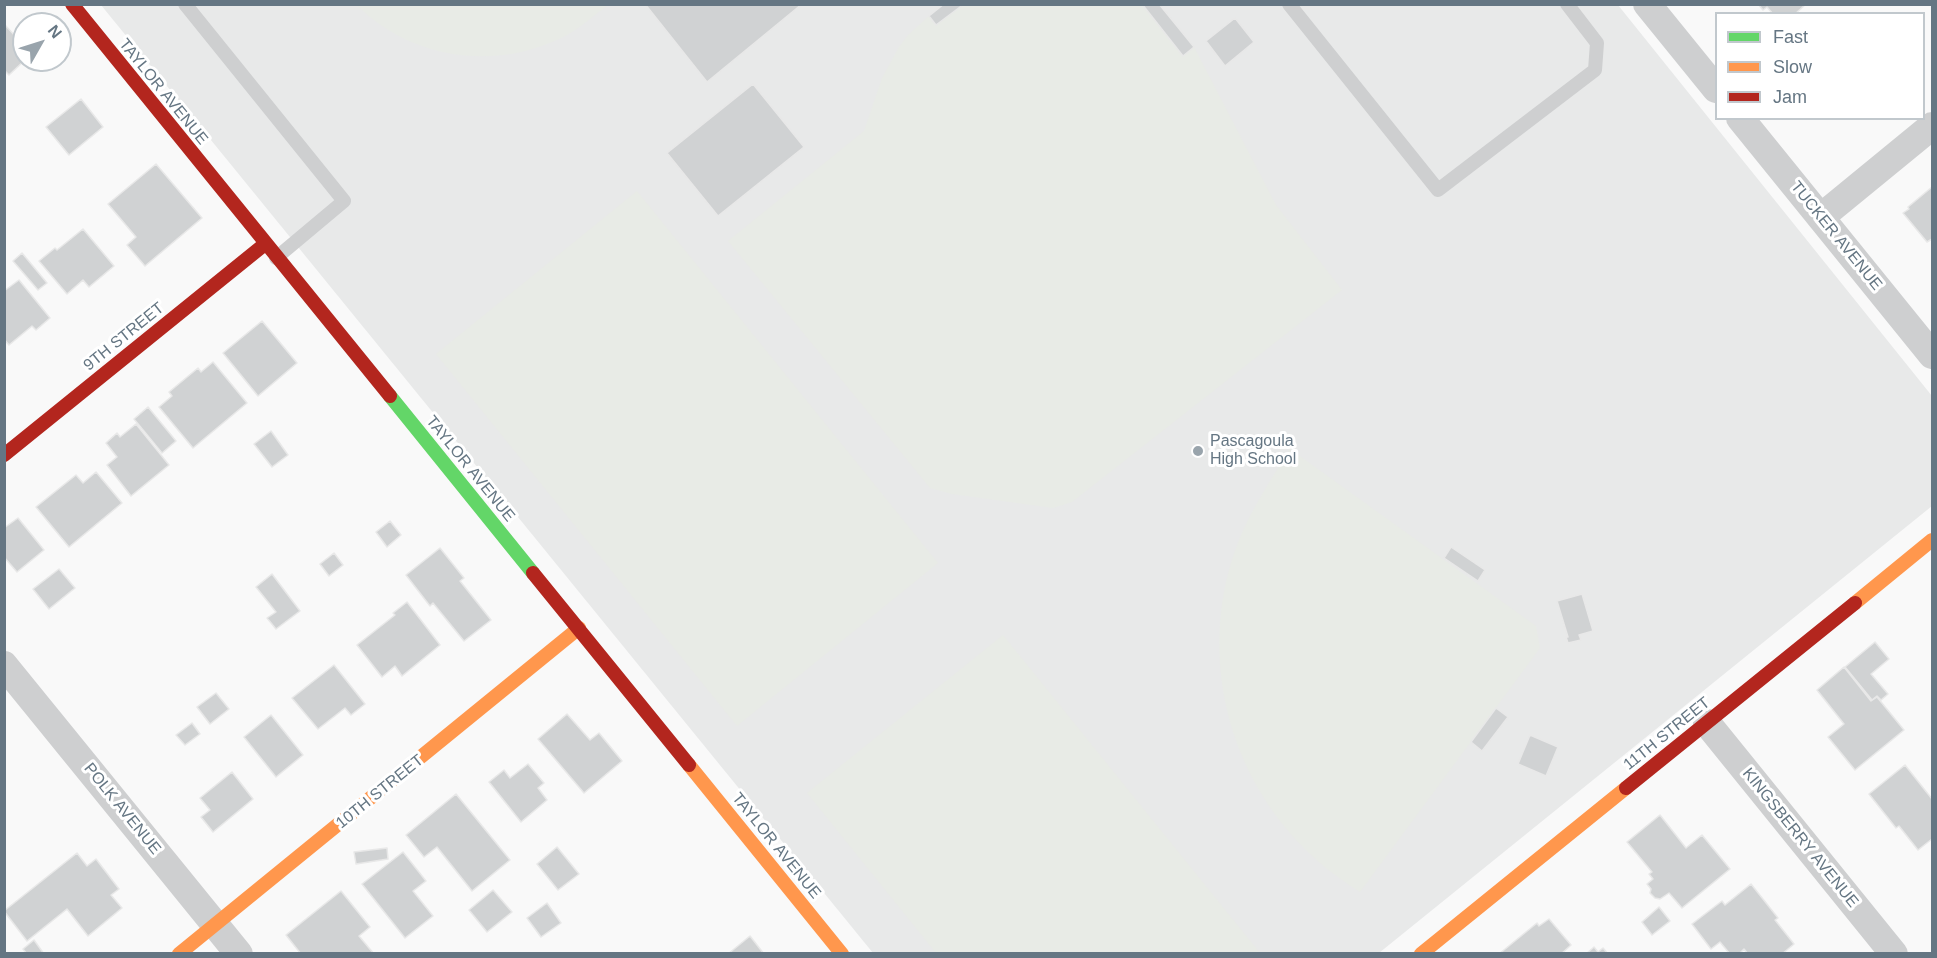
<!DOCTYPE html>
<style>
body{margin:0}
#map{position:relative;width:1937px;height:958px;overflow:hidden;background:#f9f9f9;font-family:Helvetica,sans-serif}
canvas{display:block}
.frame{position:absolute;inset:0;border:6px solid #657683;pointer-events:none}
.legend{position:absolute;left:1715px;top:12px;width:210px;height:108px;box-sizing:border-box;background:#fff;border:2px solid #c1c8cd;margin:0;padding:8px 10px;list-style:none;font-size:18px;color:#657683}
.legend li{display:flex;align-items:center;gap:12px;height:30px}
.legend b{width:30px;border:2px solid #c1c8cd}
.north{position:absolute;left:12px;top:12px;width:60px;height:60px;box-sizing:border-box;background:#fff;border:2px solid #c1c8cd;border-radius:50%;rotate:51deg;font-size:16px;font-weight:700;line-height:24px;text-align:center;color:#657683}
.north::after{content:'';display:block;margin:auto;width:21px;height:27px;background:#99a4ac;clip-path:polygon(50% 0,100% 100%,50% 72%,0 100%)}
</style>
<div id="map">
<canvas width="1937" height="958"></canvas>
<div class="frame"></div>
<ul class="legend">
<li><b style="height:8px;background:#63d668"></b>Fast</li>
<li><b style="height:8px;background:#ff974d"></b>Slow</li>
<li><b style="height:8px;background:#b3261e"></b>Jam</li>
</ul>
<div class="north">N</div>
</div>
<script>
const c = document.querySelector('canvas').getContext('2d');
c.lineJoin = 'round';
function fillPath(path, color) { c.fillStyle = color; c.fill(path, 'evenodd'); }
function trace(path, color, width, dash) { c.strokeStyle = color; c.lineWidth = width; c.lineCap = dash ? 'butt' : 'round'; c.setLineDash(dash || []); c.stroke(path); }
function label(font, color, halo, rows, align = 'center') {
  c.font = font + ' Helvetica,sans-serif'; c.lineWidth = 6; c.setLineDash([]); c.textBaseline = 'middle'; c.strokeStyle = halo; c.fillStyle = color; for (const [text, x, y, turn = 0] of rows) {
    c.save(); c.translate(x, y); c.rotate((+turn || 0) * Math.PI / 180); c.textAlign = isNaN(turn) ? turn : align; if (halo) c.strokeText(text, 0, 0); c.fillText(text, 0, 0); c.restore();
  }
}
fillPath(new Path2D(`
 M 101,5 L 1618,5 L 1932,396 L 1932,506 L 1379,953 L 873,953 Z`), '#e8e9e9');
fillPath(new Path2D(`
 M 357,5 L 608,5 C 592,17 577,31 559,39 C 492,71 409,58 357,5 Z
 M 944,5 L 1159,5 L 1194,47 L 1276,205 L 1342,290 L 1072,502 L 1053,508 L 952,494 L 930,488 L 728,241 L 864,131 L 882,78 L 899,47 L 908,35 L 929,16 Z
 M 637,191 L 938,563 L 737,726 L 436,354 Z
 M 1290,449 L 1536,626 L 1540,648 L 1360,892 C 1340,879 1320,865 1303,847 C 1224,767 1197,646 1239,540 C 1252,508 1272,478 1290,449 Z
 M 1003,635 L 1260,953 L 936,953 L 807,793 Z`), '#e8ebe6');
const building = new Path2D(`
 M 645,4 L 802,4 L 707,82 Z
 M 944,4 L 964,4 L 936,25 L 929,16 Z
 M 1142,4 L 1159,4 L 1194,47 L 1183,56 Z
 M 1758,4 L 1806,4 L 1795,14 L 1773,14 L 1767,7 L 1763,10 Z
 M 1235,18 L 1254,42 L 1225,66 L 1206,41 Z
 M 5,25 L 17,38 L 20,35 L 24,40 L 22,43 L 24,45 L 25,60 L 9,75 L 4,70 Z
 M 753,84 L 804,147 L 718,216 L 667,153 Z
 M 81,99 L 103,127 L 69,155 L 46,127 Z
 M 156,164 L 202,218 L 145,266 L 127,245 L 136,237 L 108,204 Z
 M 1932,187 L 1932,239 L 1927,242 L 1903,213 L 1909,209 L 1908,207 Z
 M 83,229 L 114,266 L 89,287 L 83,280 L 67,294 L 39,261 L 55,248 L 57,250 Z
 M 22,253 L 47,283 L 38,290 L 13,261 Z
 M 19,280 L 50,318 L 36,330 L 32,326 L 9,345 L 4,339 L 4,291 Z
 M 262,321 L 297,363 L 258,396 L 223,353 Z
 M 213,362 L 247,403 L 193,448 L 159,407 L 172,396 L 169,392 L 198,368 L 201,372 Z
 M 148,407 L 176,441 L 162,453 L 134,419 Z
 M 136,424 L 169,465 L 131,496 L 107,465 L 117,457 L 106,443 L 117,433 L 120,437 Z
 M 271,431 L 288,455 L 272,467 L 254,444 Z
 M 96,472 L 122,503 L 69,547 L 36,507 L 76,475 L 83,483 Z
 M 18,518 L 44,550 L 17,572 L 4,557 L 4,528 Z
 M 390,521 L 401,535 L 387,547 L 376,532 Z
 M 1451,547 L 1485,570 L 1478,581 L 1444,558 Z
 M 440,548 L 464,578 L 460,581 L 491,620 L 464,641 L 433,603 L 430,606 L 406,575 Z
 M 334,553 L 343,565 L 329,576 L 320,564 Z
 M 59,569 L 75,588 L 49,609 L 33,589 Z
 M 272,574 L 300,611 L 276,629 L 267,618 L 276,612 L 256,587 Z
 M 1582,594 L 1593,631 L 1579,635 L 1581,640 L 1568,643 L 1566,637 L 1568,637 L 1557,601 Z
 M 407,602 L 440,645 L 402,676 L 395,666 L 382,677 L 357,645 L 395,615 L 393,613 Z
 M 1875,642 L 1889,659 L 1871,674 L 1888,694 L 1881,700 L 1877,696 L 1872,700 L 1845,667 Z
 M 334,665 L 365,704 L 351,715 L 345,708 L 318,729 L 292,698 Z
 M 1844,667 L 1871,701 L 1877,697 L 1904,730 L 1855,770 L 1828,737 L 1844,724 L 1817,690 Z
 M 216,693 L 229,709 L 210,724 L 197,707 Z
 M 1496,708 L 1508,717 L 1482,751 L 1471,742 Z
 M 567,714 L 590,740 L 599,733 L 622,761 L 584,793 L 538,739 Z
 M 271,715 L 303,755 L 276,777 L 244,737 Z
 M 192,723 L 200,734 L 185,745 L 176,735 Z
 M 1530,735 L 1558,747 L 1546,776 L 1518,764 Z
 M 528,764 L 544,783 L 538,788 L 547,800 L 521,822 L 489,782 L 504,770 L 510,778 Z
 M 1905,765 L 1932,799 L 1932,839 L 1918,850 L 1899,826 L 1896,828 L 1869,794 Z
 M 232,772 L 253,799 L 213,832 L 201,817 L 210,810 L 200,798 Z
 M 456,794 L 510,860 L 472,891 L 437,847 L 424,857 L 406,835 Z
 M 1660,815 L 1686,848 L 1702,835 L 1730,869 L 1682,908 L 1669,893 L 1660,899 L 1655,898 L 1650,893 L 1651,889 L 1647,884 L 1653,879 L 1649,874 L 1652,872 L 1627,842 Z
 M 557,847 L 579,874 L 558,890 L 537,864 Z
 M 387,848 L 388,859 L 356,864 L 354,852 Z
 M 403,852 L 426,881 L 413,891 L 433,916 L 405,938 L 362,884 Z
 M 77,853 L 87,866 L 96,859 L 119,889 L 111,895 L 122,908 L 88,936 L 67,909 L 27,941 L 4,911 Z
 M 1751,884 L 1778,918 L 1775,920 L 1794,944 L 1782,954 L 1748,954 L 1744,949 L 1739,954 L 1730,954 L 1720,942 L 1711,949 L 1692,924 L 1722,901 L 1725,905 Z
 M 493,890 L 512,912 L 487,932 L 469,910 Z
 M 341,891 L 370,927 L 359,936 L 374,954 L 301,954 L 286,935 Z
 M 547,903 L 561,923 L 541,937 L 527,918 Z
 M 1659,907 L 1670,921 L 1652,935 L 1642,922 Z
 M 1549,919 L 1571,945 L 1561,954 L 1499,954 L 1537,923 L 1539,926 Z
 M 750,936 L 764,954 L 728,954 Z
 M 34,940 L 44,954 L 27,954 L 23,949 Z
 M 1594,947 L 1598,952 L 1603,948 L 1608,954 L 1586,954 Z`);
fillPath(building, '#d0d2d3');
trace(building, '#e8e8e8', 1.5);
trace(new Path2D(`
 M 185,4 L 344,201 L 276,258
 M 1289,4 L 1438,190 L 1595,70 L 1597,43 L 1567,4`), '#cecfd0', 14);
trace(new Path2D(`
 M 1647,4 L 1716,89
 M 1740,118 L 1932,355
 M 1821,217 L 1932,126
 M 4,665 L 239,954
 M 1707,723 L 1894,954`), '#cecfd0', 28);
trace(new Path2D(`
 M 390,396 L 533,573`), '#63d668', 14);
trace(new Path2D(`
 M 1855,603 L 1932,540
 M 689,765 L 842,954
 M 179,954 L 579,628
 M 1421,954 L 1626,788`), '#ff974d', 14);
trace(new Path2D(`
 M 72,4 L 390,396
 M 4,455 L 265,244
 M 533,573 L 689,765
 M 1626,788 L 1855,603`), '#b3261e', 14);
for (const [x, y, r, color] of [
 [1198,451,6,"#99a4ac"]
]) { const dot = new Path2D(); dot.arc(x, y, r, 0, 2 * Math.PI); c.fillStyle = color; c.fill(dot); trace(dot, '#fff', 2); }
label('16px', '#657683', '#fff', [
 ["TAYLOR AVENUE",163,92,51],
 ["TUCKER AVENUE",1836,236,51],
 ["9TH STREET",124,337,-39],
 ["TAYLOR AVENUE",470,469,51],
 ["11TH STREET",1667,734,-39],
 ["10TH STREET",380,792,-39],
 ["POLK AVENUE",122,809,51],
 ["KINGSBERRY AVENUE",1800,838,51],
 ["TAYLOR AVENUE",776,846,51]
]);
label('16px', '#657683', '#fff', [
 ["Pascagoula",1210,442],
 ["High School",1210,460]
], 'left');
</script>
